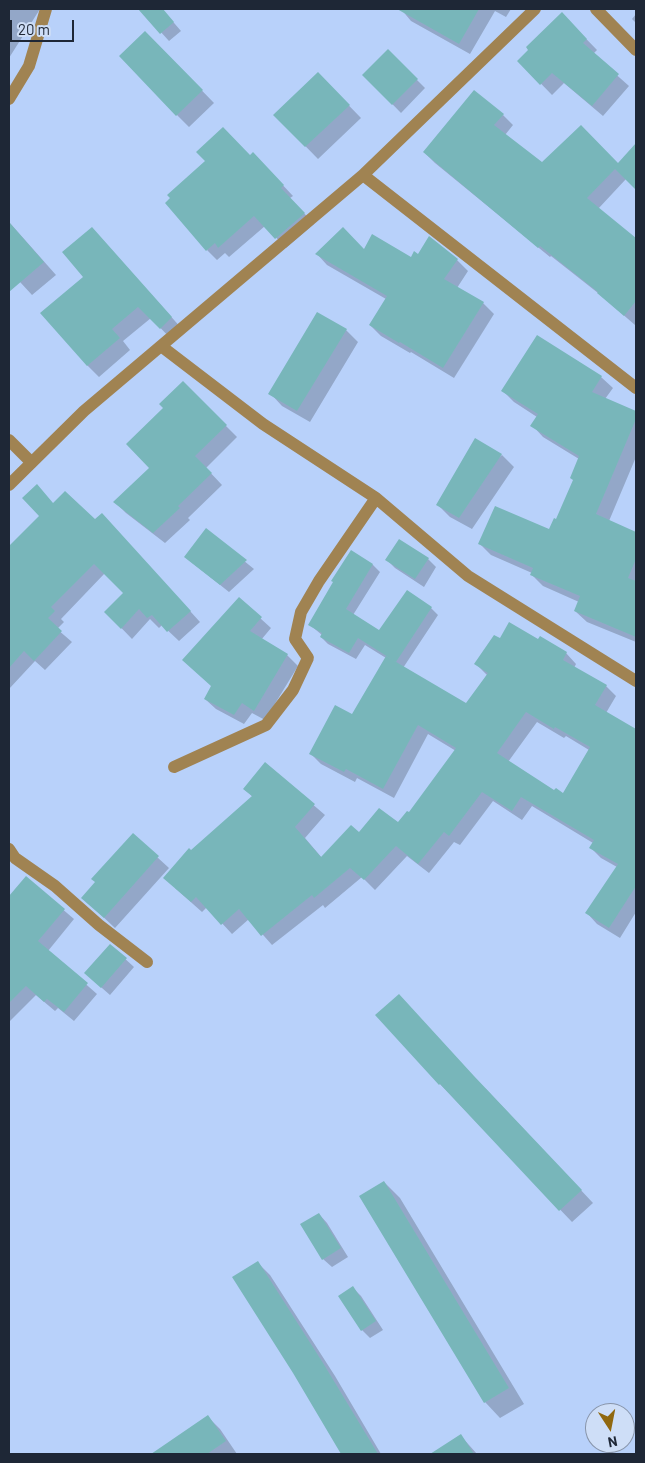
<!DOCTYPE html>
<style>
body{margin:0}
#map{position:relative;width:645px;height:1463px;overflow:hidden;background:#b8d1fa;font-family:Barlow,sans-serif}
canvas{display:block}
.frame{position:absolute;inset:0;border:10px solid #1e2736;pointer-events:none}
.north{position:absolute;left:585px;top:1403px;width:50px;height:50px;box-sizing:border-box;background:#cedef7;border:1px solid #8895aa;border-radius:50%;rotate:169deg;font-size:14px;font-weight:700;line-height:20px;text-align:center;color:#1e2736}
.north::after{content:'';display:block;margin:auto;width:18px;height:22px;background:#90680f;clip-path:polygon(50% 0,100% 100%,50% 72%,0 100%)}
.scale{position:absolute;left:10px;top:20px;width:64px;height:22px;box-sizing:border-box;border:2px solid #1e2736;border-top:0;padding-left:6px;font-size:15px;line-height:18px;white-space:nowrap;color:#1e2736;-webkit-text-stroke:4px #cedef7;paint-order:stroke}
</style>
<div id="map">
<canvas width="645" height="1463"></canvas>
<div class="frame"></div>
<div class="north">N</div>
<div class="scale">20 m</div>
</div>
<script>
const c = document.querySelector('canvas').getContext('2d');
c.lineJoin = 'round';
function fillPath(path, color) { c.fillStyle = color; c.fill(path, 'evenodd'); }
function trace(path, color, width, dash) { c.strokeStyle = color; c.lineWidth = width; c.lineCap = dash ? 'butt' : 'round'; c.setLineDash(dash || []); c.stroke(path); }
fillPath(new Path2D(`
 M 9,9 L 40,9 L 9,58 Z
 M 140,9 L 162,9 L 181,31 L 169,41 Z
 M 401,9 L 511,9 L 506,17 L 495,11 L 470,54 L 411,21 Z
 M 562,14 L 597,50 L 593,54 L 629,86 L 603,116 L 564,83 L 552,95 L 519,61 Z
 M 636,14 L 636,23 L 632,19 Z
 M 145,32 L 214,103 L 189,127 L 177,115 Z
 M 388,51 L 425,88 L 401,113 L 364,75 Z
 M 330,86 L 361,118 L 318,159 L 275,115 Z
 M 503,115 L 513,125 L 505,135 L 542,164 L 618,164 L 636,145 L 636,189 L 626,179 L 598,209 L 636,241 L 636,324 L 635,325 L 598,293 L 551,256 L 550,257 L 435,163 L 424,152 Z
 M 250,157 L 263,164 L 293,196 L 290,198 L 314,224 L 286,248 L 265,226 L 229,257 L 225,253 L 217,260 L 207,250 Z
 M 9,222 L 56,275 L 32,295 L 9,270 Z
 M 92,228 L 183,330 L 172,340 L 151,318 L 123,341 L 130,350 L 99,377 L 87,365 L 85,277 Z
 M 364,250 L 411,259 L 418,255 L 457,260 L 468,271 L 457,288 L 483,303 L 494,314 L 454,378 L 411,352 L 410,353 L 381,336 L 370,325 L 386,299 L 327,265 L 317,254 Z
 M 346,330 L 358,342 L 310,422 L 282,406 L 270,393 Z
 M 601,377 L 613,388 L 605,399 L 636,412 L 636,457 L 609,521 L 636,533 L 636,642 L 587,622 L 575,611 L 579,602 L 543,586 L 531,574 L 532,573 L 491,555 L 480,544 L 550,531 L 557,521 L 574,481 L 579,459 L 543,437 L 532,425 L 537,417 L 514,402 L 503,391 Z
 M 183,383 L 237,437 L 206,468 L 222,485 L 188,518 L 190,520 L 165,543 L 126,513 L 115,502 L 151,468 L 165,408 Z
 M 502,455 L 514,467 L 472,529 L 450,517 L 438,505 Z
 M 54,504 L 95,521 L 112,525 L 200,622 L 179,641 L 162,625 L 159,628 L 150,619 L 132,639 L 106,612 L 125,593 L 105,573 L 61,619 L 64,622 L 57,629 L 72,642 L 45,670 L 35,661 L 9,689 L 9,547 Z
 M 206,530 L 254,569 L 229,592 L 185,557 Z
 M 351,552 L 373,565 L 380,572 L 353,615 L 380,632 L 407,592 L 431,608 L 438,615 L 403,668 L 466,705 L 487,675 L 476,664 L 500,640 L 539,640 L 566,653 L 576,664 L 574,668 L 606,686 L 616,696 L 606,713 L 636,731 L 636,912 L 620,938 L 597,924 L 587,913 L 617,867 L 601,858 L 591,848 L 593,843 L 532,806 L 522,820 L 493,801 L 460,845 L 454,842 L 429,873 L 407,856 L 375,890 L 362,877 L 325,908 L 323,905 L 272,945 L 249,919 L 232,934 L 207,907 L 202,912 L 175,888 L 191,851 L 253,797 L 244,789 L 266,764 L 325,815 L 305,838 L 322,858 L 359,834 L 398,824 L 409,814 L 456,751 L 428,734 L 394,798 L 357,778 L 355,782 L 321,764 L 311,754 L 352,716 L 386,658 L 365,645 L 356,659 L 328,644 L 321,637 L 322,635 L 310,625 ZM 537,722 L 564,738 L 566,736 L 589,750 L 563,794 L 555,792 L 508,762 Z
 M 428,559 L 436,567 L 424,587 L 395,568 L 387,560 Z
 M 239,599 L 271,628 L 261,640 L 287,655 L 298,666 L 265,720 L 252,713 L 244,724 L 216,709 L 205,699 L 212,687 Z
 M 133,835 L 169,868 L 115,928 L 83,898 Z
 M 26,878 L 74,919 L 48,951 L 97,994 L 74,1021 L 58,1008 L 55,1011 L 36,995 L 9,1022 L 9,898 Z
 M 110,945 L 134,967 L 110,995 L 94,981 Z
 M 377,1015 L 486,1089 L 593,1203 L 572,1222 L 440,1084 Z
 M 384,1182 L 400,1198 L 524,1404 L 500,1418 L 485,1402 Z
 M 319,1214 L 327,1223 L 348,1257 L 332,1267 L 323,1259 Z
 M 257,1262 L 270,1275 L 335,1376 L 381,1454 L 343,1454 L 294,1373 Z
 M 353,1288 L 361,1296 L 383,1330 L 370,1338 L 362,1330 Z
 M 208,1417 L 220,1429 L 237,1454 L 153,1454 Z
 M 461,1436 L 477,1454 L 433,1454 Z`), '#0003');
fillPath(new Path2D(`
 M 138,9 L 163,9 L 174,22 L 160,34 Z
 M 397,9 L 479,9 L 459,44 Z
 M 562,12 L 587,39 L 583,43 L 619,74 L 592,106 L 552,73 L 540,85 L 517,61 L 528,50 L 526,47 Z
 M 145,31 L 203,90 L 176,116 L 119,56 Z
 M 388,49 L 418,79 L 392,105 L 362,75 Z
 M 318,72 L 350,105 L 305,147 L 273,115 Z
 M 474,90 L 504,114 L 494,125 L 542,162 L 581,125 L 618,163 L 636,143 L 636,190 L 615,169 L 587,198 L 636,238 L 636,301 L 624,316 L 597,293 L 598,292 L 540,246 L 538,248 L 423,152 Z
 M 223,127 L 250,155 L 253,152 L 284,185 L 281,188 L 305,213 L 275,239 L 254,216 L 218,248 L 215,243 L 206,251 L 165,203 L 170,198 L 167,195 L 205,161 L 196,152 Z
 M 9,222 L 44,262 L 9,292 Z
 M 92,227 L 172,317 L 160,329 L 138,307 L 112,329 L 120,338 L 87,366 L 40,313 L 83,277 L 62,252 Z
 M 343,227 L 364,249 L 372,234 L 411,257 L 414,251 L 418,254 L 429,236 L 458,259 L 444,279 L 484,302 L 443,368 L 400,342 L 399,343 L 369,325 L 387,296 L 315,254 Z
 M 317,312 L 347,329 L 297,411 L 268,394 Z
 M 537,335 L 602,376 L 592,392 L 636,411 L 636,419 L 596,514 L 636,532 L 636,559 L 628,578 L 636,581 L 636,637 L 574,611 L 580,596 L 530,575 L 533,568 L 478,544 L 495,506 L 549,529 L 554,518 L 556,519 L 573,480 L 570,478 L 579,456 L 530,426 L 538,414 L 501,391 Z
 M 183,381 L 227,425 L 195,456 L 212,473 L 178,506 L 180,508 L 153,533 L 113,502 L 149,468 L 126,444 L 163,408 L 159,404 Z
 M 475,438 L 502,454 L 459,518 L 436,505 Z
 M 37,484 L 53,503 L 65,491 L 95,519 L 102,513 L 191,611 L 167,632 L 152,615 L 147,618 L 139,609 L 121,629 L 104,612 L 123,593 L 94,564 L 51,607 L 55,611 L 48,618 L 62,631 L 34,661 L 24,651 L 9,668 L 9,546 L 39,516 L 22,498 Z
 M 206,528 L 247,560 L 220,585 L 184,557 Z
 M 399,539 L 429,558 L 415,579 L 385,560 Z
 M 351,550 L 373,564 L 346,609 L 379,630 L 407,590 L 432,607 L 396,662 L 358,638 L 349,653 L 320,637 L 322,633 L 308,625 L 333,582 L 331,581 Z
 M 239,597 L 262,617 L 250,631 L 288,654 L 254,711 L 242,703 L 234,715 L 204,699 L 211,686 L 182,660 Z
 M 509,622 L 538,639 L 540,636 L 567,652 L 563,660 L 607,685 L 595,705 L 636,729 L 636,886 L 609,928 L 585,913 L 618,864 L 589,848 L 594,840 L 521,797 L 512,811 L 482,792 L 449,836 L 444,832 L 418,864 L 396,846 L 364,880 L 350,868 L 314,898 L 312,895 L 261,936 L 239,909 L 221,925 L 196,897 L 191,902 L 163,878 L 189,848 L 191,850 L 252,796 L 243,789 L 265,762 L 315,804 L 295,827 L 321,857 L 351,825 L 359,832 L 379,808 L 398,822 L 407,811 L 409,812 L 456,748 L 418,725 L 383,789 L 346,769 L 344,772 L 309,754 L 335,705 L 352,714 L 386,656 L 466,703 L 488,673 L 474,664 L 494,635 L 500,638 ZM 526,712 L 554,729 L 555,727 L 590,747 L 563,793 L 556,788 L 554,790 L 497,753 Z
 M 133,833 L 159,856 L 104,918 L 81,898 L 95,882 L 91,879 Z
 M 26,876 L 65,909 L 38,941 L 88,983 L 64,1012 L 47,999 L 44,1002 L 26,986 L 9,1003 L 9,896 Z
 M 110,944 L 127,958 L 101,988 L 84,973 Z
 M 399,994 L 474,1076 L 582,1190 L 559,1211 L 440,1084 L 439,1085 L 375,1015 Z
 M 384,1181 L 509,1388 L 484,1403 L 359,1196 Z
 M 319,1213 L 341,1248 L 322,1260 L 300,1224 Z
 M 258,1261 L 323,1363 L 378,1454 L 341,1454 L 293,1373 L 232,1277 Z
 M 353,1286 L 376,1321 L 361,1331 L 338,1296 Z
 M 208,1415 L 226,1441 L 207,1454 L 151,1454 Z
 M 461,1434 L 474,1454 L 430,1454 Z`), '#78b6ba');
trace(new Path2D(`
 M 596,9 L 636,50
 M 9,99 L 29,66 L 46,9
 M 363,175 L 636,388
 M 161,346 L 263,424 L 376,498 L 468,576 L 636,681
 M 9,440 L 31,462
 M 9,485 L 84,411 L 363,175 L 535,9
 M 174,767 L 266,725 L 293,690 L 308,658 L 295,639 L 301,612 L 319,581 L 376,498
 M 9,849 L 15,858 L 55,886 L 99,925 L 147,962`), '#a08352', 12);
</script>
